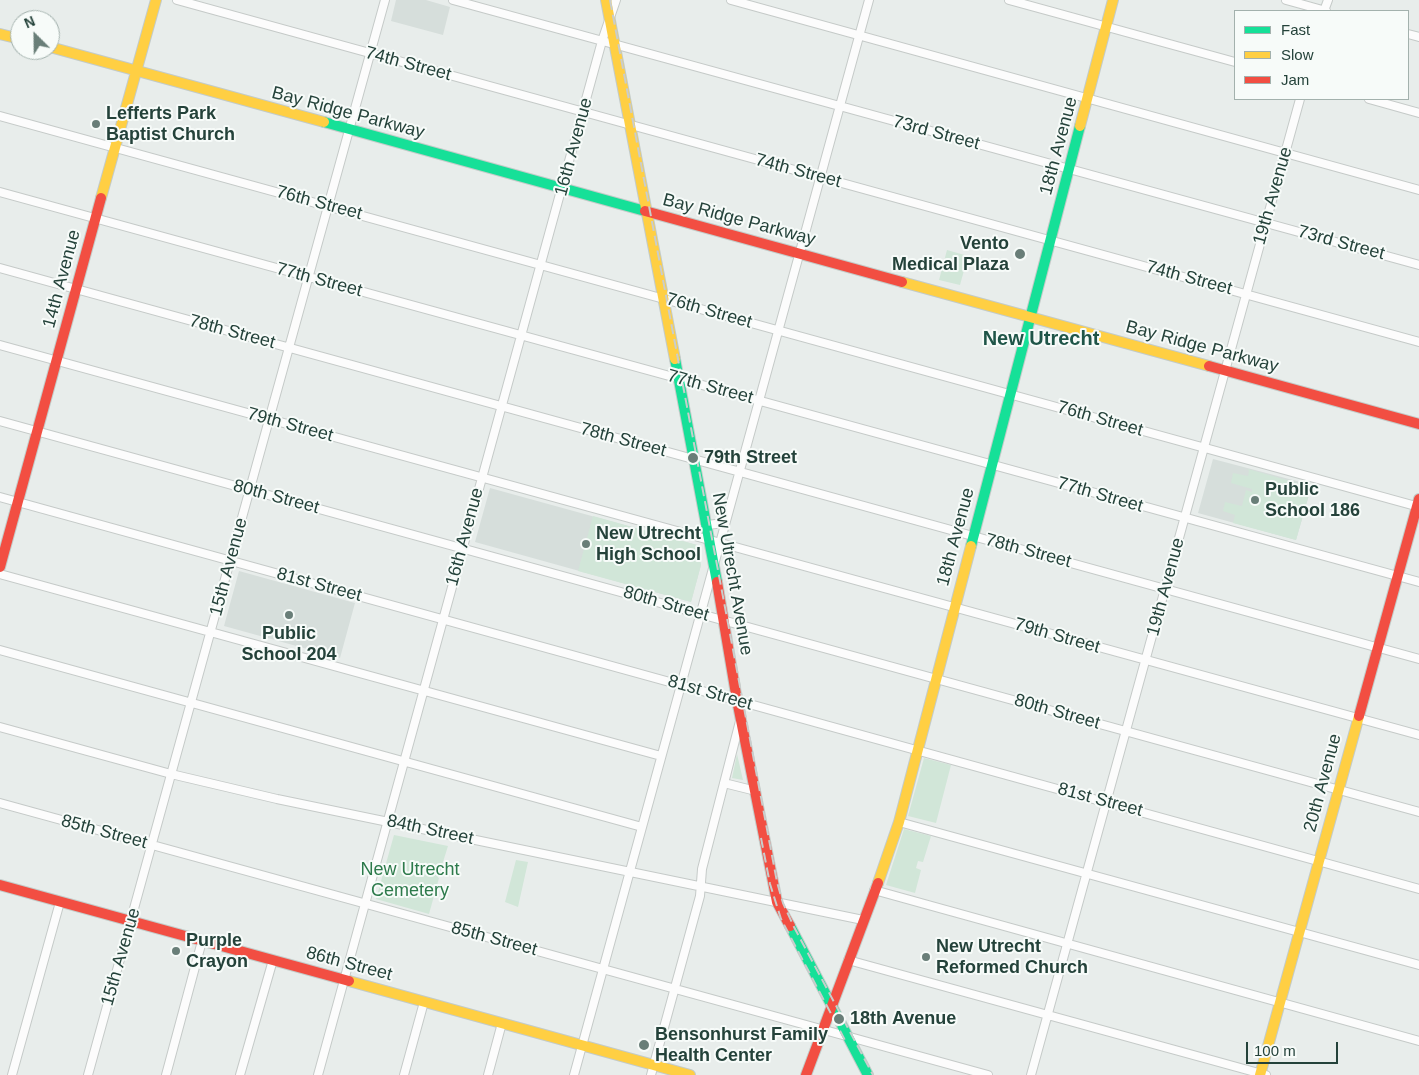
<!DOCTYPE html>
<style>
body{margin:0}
#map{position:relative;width:1419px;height:1075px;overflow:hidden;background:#e8edeb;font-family:Arial,sans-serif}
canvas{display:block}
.legend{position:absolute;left:1234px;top:10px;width:175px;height:90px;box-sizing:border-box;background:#f7fbf9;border:1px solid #a3b1ad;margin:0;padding:6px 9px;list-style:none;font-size:15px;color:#24423a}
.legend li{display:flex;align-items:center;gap:10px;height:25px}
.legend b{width:25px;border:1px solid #a3b1ad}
.north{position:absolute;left:10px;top:10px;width:50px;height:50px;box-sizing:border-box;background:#f7fbf9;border:1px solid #a3b1ad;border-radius:50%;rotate:337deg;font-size:14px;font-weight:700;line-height:20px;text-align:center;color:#24423a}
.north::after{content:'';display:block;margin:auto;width:18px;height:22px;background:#697e78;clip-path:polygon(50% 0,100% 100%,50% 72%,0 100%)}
.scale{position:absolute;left:1246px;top:1042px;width:92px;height:22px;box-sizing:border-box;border:2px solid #24423a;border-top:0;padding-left:6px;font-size:15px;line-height:18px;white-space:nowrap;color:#24423a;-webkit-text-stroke:4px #f7fbf9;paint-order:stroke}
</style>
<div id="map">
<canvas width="1419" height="1075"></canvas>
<ul class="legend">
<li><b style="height:6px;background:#16e098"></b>Fast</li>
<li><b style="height:6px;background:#ffcf43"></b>Slow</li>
<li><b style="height:6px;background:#f24e42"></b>Jam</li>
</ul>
<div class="north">N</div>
<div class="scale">100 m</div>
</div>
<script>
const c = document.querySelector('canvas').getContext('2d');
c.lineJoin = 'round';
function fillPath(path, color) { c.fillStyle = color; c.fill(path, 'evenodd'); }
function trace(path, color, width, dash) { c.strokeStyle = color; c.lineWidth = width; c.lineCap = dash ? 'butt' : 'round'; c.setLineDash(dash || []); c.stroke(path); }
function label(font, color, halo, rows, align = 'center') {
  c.font = font + ' Arial,sans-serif'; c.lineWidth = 4; c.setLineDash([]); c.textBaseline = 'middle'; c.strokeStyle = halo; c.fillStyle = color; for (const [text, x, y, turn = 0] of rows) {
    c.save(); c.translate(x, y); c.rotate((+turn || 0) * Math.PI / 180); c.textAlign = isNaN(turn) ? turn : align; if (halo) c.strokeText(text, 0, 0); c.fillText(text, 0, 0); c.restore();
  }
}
fillPath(new Path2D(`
 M 396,0 L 426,0 L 450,7 L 443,35 L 391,21 Z
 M 1213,459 L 1312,485 L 1296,540 L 1198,513 Z
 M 490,488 L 697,545 L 701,565 L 691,602 L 475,542 Z
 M 239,571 L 355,603 L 340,658 L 224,626 Z`), '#d6dedb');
fillPath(new Path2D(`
 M 947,250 L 968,256 L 960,285 L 939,280 Z
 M 1248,469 L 1311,487 L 1296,540 L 1233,523 L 1235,515 L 1223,511 L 1225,502 L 1242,506 L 1246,490 L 1252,492 L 1252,489 L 1231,483 L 1233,473 L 1248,476 L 1249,471 Z
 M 593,516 L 697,545 L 701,565 L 691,602 L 578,571 Z
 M 737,754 L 743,780 L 732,778 Z
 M 924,758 L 951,765 L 936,823 L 908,816 Z
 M 904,829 L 931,836 L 923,862 L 918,861 L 916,868 L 921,870 L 915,893 L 886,885 Z
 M 394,835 L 448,846 L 438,878 L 439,878 L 429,914 L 376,899 Z
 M 516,860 L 528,862 L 518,907 L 505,902 Z`), '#d1e6d8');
const street = new Path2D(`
 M 177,0 L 1419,342
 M 453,0 L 1419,265
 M 731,0 L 1419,190
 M 1009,0 L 1235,62
 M 1286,0 L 1326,11
 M 1324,11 L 1328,0
 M 1408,34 L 1419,37
 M 1369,99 L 1419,113
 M 0,116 L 1419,507
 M 0,192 L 1419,582
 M 0,268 L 1419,659
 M 0,345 L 1419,735
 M 0,421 L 1419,812
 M 0,497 L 1419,889
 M 707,525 L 725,523
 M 0,574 L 661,756
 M 0,650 L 642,827
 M 0,727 L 171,774 L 277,799 L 863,920
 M 724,783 L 756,791
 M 0,803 L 988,1075
 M 899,822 L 1419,965
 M 874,890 L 1419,1041
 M 848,960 L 1266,1075
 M 12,1075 L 60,902
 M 88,1075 L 385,0
 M 166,1075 L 202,941
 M 240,1075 L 273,960
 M 318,1075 L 602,41 L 616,0
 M 404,1075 L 424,1002
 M 488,1075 L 502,1023
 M 574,1075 L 869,0
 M 651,1075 L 700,896 L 702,869 L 740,721
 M 1031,1075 L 1300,99`);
const fast = new Path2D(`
 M 324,122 L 645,211
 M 675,359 L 717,582
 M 971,546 L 1080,126
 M 790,926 L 868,1075`);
const slow = new Path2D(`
 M 606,0 L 675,359
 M 0,34 L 20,39
 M 50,47 L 324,122
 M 1080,126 L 1113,0
 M 101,198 L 156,0
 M 902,282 L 1209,366
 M 878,883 L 899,822 L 971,546
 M 349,981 L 690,1075
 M 1260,1075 L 1359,716`);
const jam = new Path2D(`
 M 645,211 L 902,282
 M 1209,366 L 1419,424
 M 0,567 L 101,198
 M 717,582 L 737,700 L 777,902 L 790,926
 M 1359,716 L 1419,499
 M 0,885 L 349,981
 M 806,1075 L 878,883`);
trace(street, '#c5cac8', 10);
trace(fast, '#c3cbc8', 12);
trace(slow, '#c3cbc8', 12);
trace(jam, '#c3cbc8', 12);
trace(street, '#fcfcfc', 8);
trace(fast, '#16e098', 10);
trace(slow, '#ffcf43', 10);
trace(jam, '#f24e42', 10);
trace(new Path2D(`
 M 610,0 L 777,882 L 783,903 L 794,927 L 873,1075
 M 761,838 L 770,884 L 781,919 L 847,1044`), '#c9cdcc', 2, [10, 5]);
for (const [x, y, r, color] of [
 [96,124,5,"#697e78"],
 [1020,254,6,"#697e78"],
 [693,458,6,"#697e78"],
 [1255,500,5,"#697e78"],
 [586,544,5,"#697e78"],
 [289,615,5,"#697e78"],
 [176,951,5,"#697e78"],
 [926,957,5,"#697e78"],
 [839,1019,6,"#697e78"],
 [644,1045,6,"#697e78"]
]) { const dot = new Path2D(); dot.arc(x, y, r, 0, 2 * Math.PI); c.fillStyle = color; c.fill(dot); trace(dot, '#f7fbf9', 2); }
label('18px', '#24423a', '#f7fbf9', [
 ["74th Street",408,64,15],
 ["Bay Ridge Parkway",348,113,15],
 ["73rd Street",936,133,15],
 ["18th Avenue",1059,146,-75],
 ["16th Avenue",574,147,-75],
 ["74th Street",798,171,15],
 ["19th Avenue",1273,196,-74],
 ["76th Street",319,203,15],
 ["Bay Ridge Parkway",739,220,15],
 ["73rd Street",1341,243,15],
 ["74th Street",1189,278,15],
 ["14th Avenue",62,279,-75],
 ["77th Street",319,280,15],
 ["76th Street",709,311,16],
 ["78th Street",232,332,15],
 ["Bay Ridge Parkway",1202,347,15],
 ["77th Street",710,387,15],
 ["76th Street",1100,419,16],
 ["79th Street",290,425,15],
 ["78th Street",623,440,15],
 ["77th Street",1100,495,16],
 ["80th Street",276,497,15],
 ["16th Avenue",465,537,-75],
 ["18th Avenue",956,537,-75],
 ["78th Street",1028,551,15],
 ["15th Avenue",229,567,-75],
 ["New Utrecht Avenue",732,574,80],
 ["81st Street",319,585,15],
 ["19th Avenue",1166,587,-75],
 ["80th Street",666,604,16],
 ["79th Street",1057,636,16],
 ["81st Street",710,693,16],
 ["80th Street",1057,712,16],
 ["20th Avenue",1323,783,-75],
 ["81st Street",1100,800,15],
 ["84th Street",430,830,12],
 ["85th Street",104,832,15],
 ["85th Street",494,939,15],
 ["15th Avenue",121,957,-74],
 ["86th Street",349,964,15]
]);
label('bold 18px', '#24423a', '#f7fbf9', [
 ["Lefferts Park",106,114],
 ["Baptist Church",106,135],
 ["Vento",1009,244,"right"],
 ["Medical Plaza",1009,265,"right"],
 ["79th Street",704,458],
 ["Public",1265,490],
 ["School 186",1265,511],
 ["New Utrecht",596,534],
 ["High School",596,555],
 ["Public",289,634,"center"],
 ["School 204",289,655,"center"],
 ["Purple",186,941],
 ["Crayon",186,962],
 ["New Utrecht",936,947],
 ["Reformed Church",936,968],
 ["18th Avenue",850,1019],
 ["Bensonhurst Family",655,1035],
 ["Health Center",655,1056]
], 'left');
label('18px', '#2d7a4b', '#f7fbf9', [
 ["New Utrecht",410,870],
 ["Cemetery",410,891]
]);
label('bold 20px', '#1f5548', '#f7fbf9', [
 ["New Utrecht",1041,339]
]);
</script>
